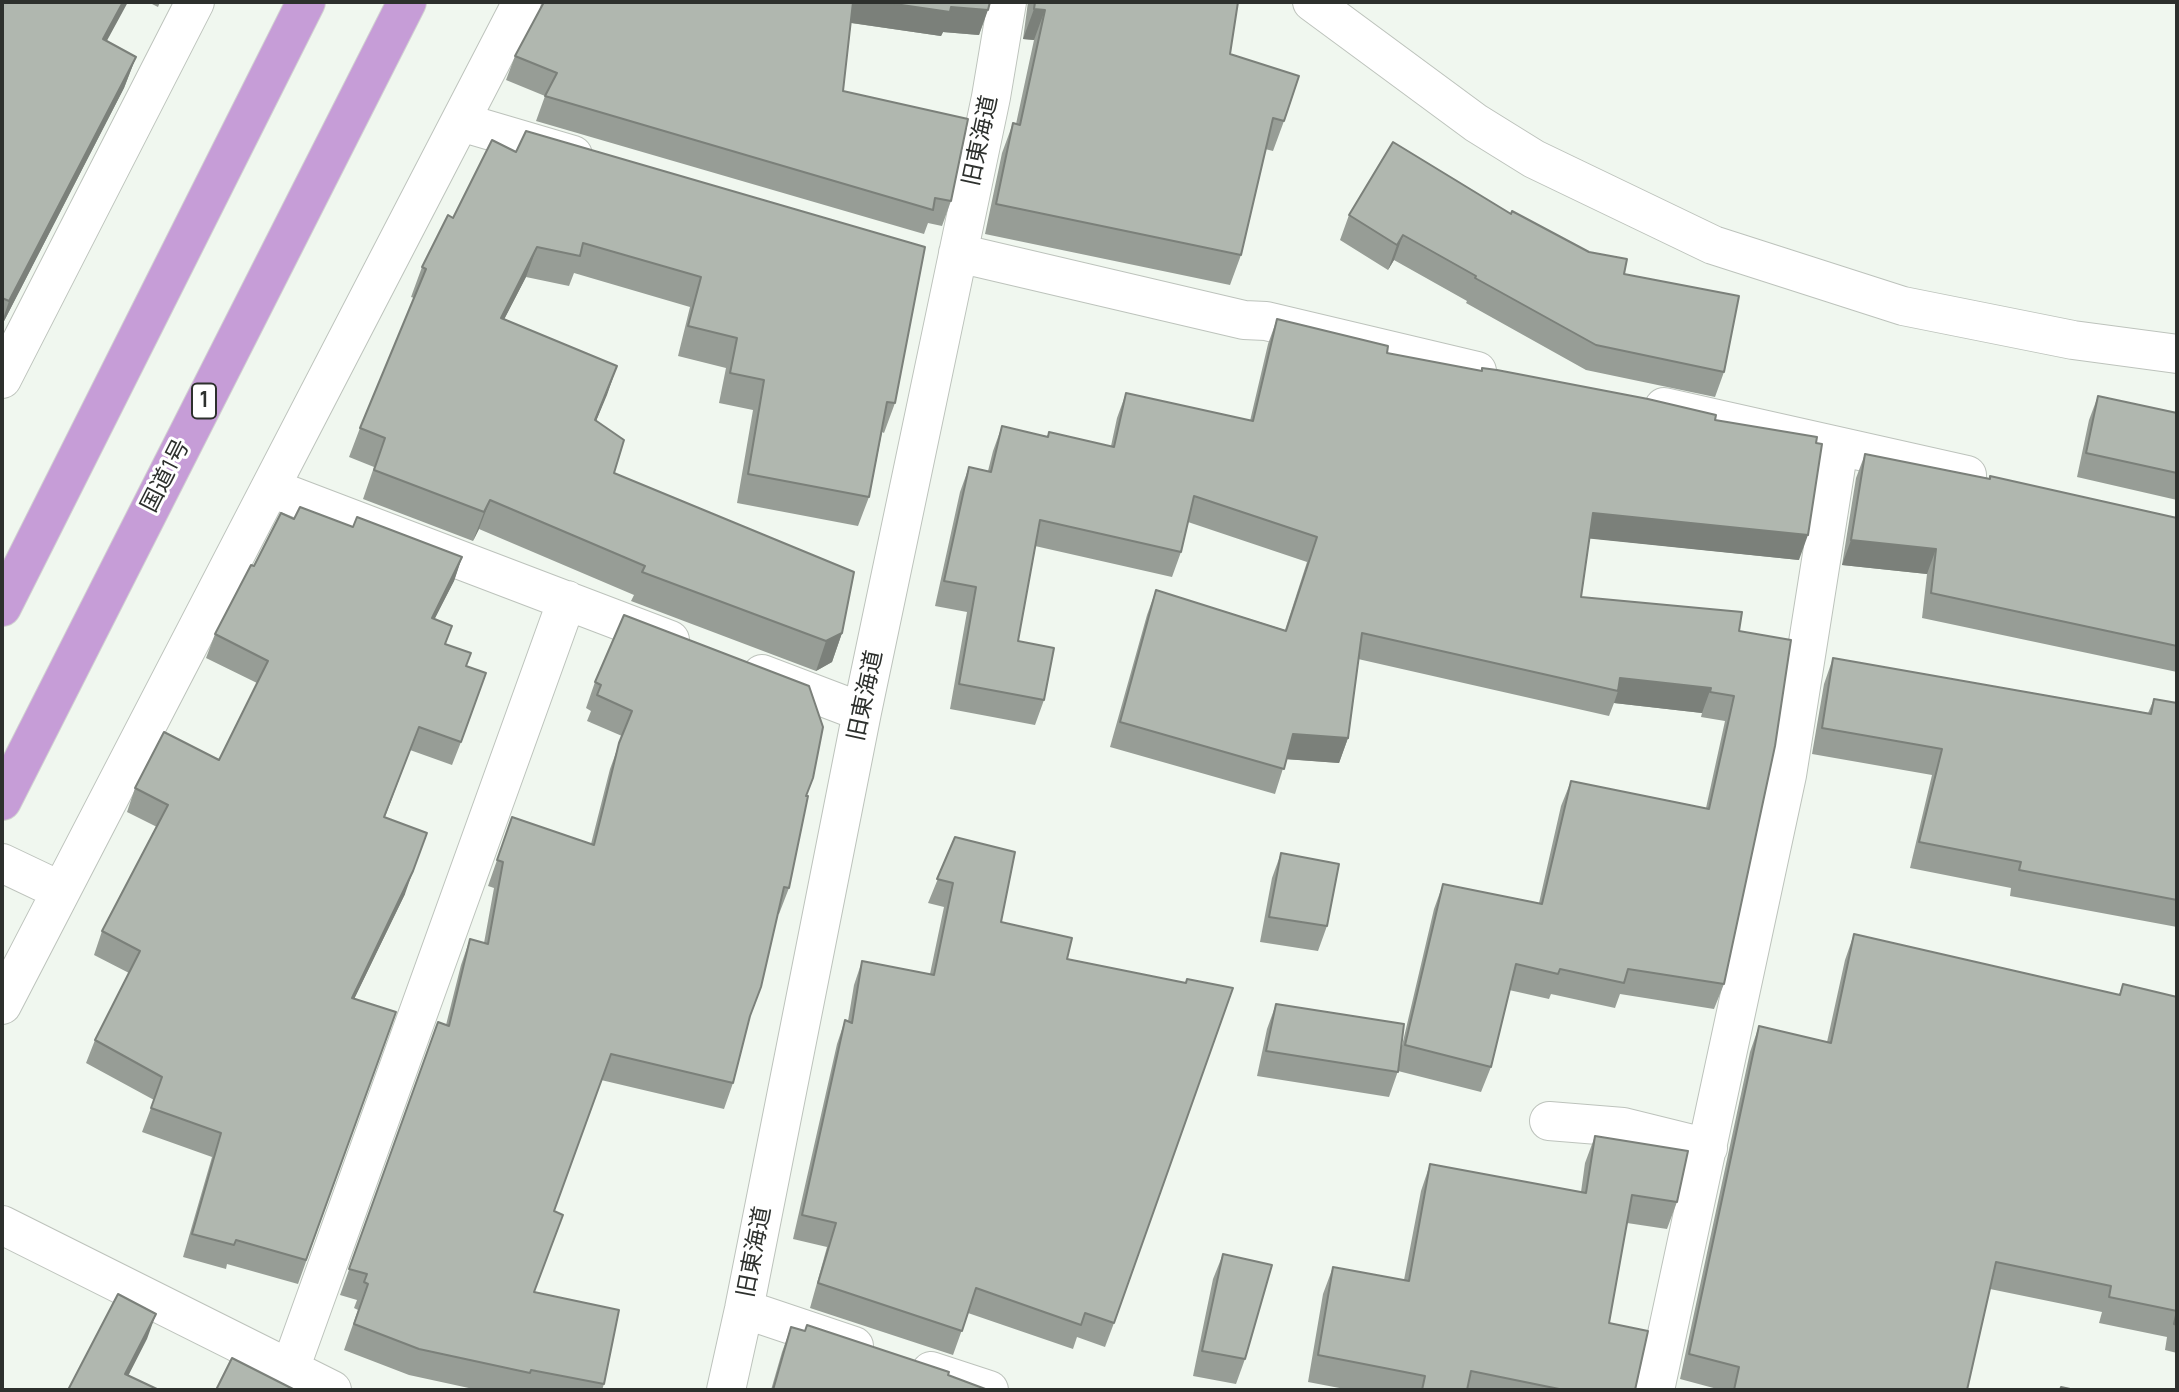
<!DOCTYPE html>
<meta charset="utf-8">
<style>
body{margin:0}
#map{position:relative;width:2179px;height:1392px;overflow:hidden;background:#f0f7ef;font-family:Manrope,sans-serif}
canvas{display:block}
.frame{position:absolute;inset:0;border:4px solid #2d302d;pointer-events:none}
</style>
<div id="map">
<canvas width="2179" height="1392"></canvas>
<div class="frame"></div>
</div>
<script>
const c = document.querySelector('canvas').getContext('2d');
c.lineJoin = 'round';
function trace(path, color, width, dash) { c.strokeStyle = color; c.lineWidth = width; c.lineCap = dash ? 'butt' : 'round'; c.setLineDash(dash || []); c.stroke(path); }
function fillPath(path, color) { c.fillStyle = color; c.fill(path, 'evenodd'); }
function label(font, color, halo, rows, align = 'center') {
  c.font = font + ' Manrope,"Noto Sans JP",sans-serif'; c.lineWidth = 6; c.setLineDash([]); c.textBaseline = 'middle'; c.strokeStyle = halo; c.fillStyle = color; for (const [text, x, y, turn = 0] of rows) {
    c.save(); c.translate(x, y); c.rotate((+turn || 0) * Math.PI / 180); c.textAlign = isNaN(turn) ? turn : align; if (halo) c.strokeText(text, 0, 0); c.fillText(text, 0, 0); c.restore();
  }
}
const street = new Path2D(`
 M 1312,2 L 1476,123 L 1534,159 L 1713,245 L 1903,306 L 2073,340 L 2177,354
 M 461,122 L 573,155
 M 958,253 L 1244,320 L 1266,321 L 1477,371
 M 2,379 L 195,2
 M 1664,407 L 1967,475
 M 271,488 L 670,640
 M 762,674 L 862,712
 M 2,863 L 61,891
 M 2,1005 L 522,2
 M 1549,1121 L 1623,1127 L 1708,1148
 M 2,1225 L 332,1390
 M 744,1309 L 854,1346
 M 290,1369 L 567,600
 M 931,1371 L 989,1390
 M 726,1390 L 744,1309 L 862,712 L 991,97 L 1007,2
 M 1655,1390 L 1787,775 L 1839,447`);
const highway = new Path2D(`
 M 2,607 L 306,2
 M 2,801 L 407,2`);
trace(street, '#bdc3bc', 40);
trace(highway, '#d1d1d1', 40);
trace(street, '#fff', 38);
trace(highway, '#c69dd7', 38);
fillPath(new Path2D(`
 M 2,2 L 107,42 L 136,57 L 124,88 L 2,325 Z
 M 148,2 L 160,2 L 158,7 Z
 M 990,2 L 979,35 L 943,32 L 941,36 L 851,23 L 843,91 L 951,201 L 942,226 L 928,223 L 924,234 L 536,121 L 545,96 L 506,80 L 515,56 Z
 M 1028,2 L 1238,2 L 1230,54 L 1284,121 L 1273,151 L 1265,149 L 1241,255 L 1230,285 L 985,234 L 1002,153 L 1013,123 L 1016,124 L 1034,40 L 1023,39 Z
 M 492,140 L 895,403 L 884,433 L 882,432 L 869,497 L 858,526 L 737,503 L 753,410 L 719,403 L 726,368 L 678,356 L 690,307 L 574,273 L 569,286 L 526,277 L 504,319 L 617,366 L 596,421 L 614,473 L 842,633 L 832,662 L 816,671 L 631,601 L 634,595 L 479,529 L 473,541 L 363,499 L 374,467 L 349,457 L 360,428 L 414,298 L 411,297 L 422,267 L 453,218 Z
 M 1511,214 L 1624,274 L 1724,372 L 1715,397 L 1586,370 L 1466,303 L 1467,301 L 1394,260 L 1388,270 L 1340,240 L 1349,215 Z
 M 1277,319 L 1387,353 L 1715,420 L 1799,560 L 1589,538 L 1581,597 L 1739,631 L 1724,984 L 1714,1009 L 1620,994 L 1615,1008 L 1551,994 L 1549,999 L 1509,990 L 1491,1067 L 1481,1092 L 1398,1071 L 1389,1097 L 1257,1076 L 1267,1029 L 1276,1004 L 1401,1050 L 1434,909 L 1443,884 L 1539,903 L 1561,806 L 1571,781 L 1706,808 L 1725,721 L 1701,717 L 1702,713 L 1614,703 L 1609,716 L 1358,659 L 1348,738 L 1339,763 L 1286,759 L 1275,794 L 1110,747 L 1147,615 L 1156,590 L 1285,630 L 1307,562 L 1188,522 L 1181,552 L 1172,577 L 1035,546 L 1018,641 L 1044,700 L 1035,725 L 950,709 L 967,612 L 935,606 L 960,492 L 969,467 L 988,471 L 993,451 L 1002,426 L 1048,437 L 1111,446 L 1117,418 L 1126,393 L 1250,421 L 1268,344 Z
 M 2098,396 L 2177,413 L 2177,500 L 2077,477 L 2089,420 Z
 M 1865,454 L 2177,518 L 2177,672 L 1922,618 L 1927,574 L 1842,565 L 1856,478 Z
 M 294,519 L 353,527 L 462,557 L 454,581 L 434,619 L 445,644 L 466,666 L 461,742 L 452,765 L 410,750 L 385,817 L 405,894 L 354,999 L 396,1012 L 298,1284 L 227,1264 L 226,1269 L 183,1257 L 212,1157 L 142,1132 L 154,1100 L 86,1063 L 95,1040 L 129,973 L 94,955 L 102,931 L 157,827 L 127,812 L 135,788 L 219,760 L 257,683 L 206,658 L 215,634 L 254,566 Z
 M 1833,658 L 2148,713 L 2154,699 L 2177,703 L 2177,927 L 2010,896 L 2011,888 L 1910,868 L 1932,775 L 1812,754 L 1824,684 Z
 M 595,682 L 807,796 L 789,888 L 779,914 L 778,914 L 749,1021 L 733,1083 L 724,1109 L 601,1080 L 554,1211 L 534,1292 L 604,1384 L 602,1390 L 478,1390 L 409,1375 L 344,1350 L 358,1310 L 354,1308 L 357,1300 L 340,1295 L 438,1022 L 446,1025 L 461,965 L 470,939 L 484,943 L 494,888 L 488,886 L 512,817 L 591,844 L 610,769 L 622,736 L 587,721 L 591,711 L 586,708 Z
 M 955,837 L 1001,922 L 1067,959 L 1186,983 L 1187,979 L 1114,1323 L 1105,1347 L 1077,1337 L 1073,1349 L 968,1313 L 953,1355 L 810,1308 L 827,1247 L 793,1239 L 837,1044 L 845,1020 L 848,1021 L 854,985 L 862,961 L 930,974 L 944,907 L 928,903 Z
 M 1281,853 L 1327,926 L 1318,951 L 1260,942 L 1272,878 Z
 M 1854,934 L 2119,995 L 2123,984 L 2177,997 L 2177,1353 L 2165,1350 L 2167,1337 L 2099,1323 L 2102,1312 L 1990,1289 L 1967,1390 L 1721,1390 L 1680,1379 L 1750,1052 L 1759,1026 L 1827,1042 L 1845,960 Z
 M 1595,1136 L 1677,1202 L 1667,1229 L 1627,1223 L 1609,1323 L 1635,1390 L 1350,1390 L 1308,1382 L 1323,1294 L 1333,1267 L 1404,1280 L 1421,1191 L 1430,1164 L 1581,1192 L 1585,1163 Z
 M 1223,1254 L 1245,1359 L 1236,1384 L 1193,1376 L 1213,1279 Z
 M 791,1327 L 948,1375 L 988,1390 L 771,1390 L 782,1352 Z`), '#979d96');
fillPath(new Path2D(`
 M 123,2 L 128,2 L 91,70 L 103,39 Z
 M 852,2 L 881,2 L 988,10 L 979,35 L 943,32 L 941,36 L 845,22 Z
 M 1034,9 L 1045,10 L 1034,40 L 1023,39 Z
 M 136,57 L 124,88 L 2,325 L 2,322 L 9,301 Z
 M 1403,235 L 1394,260 L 1388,270 L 1397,245 Z
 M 537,247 L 526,277 L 490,347 L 501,318 Z
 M 617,366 L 607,395 L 584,450 L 595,420 Z
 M 490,500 L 479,529 L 473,541 L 484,512 Z
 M 1593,513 L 1808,535 L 1799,560 L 1584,538 Z
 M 1851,540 L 1936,549 L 1927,574 L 1842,565 Z
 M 462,557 L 454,581 L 423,642 L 432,618 Z
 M 842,633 L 832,662 L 816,671 L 826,641 Z
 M 1620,678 L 1711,688 L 1702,713 L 1614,703 L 1618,691 Z
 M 1293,734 L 1348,738 L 1339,763 L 1284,759 Z
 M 413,871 L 405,894 L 343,1022 L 352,998 Z
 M 156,1314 L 147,1339 L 121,1390 L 125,1374 Z`), '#7b807a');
const building = new Path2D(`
 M 2,2 L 123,2 L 103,39 L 136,57 L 9,301 L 2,298 Z
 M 544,2 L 853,2 L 843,91 L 968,119 L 951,201 L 935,198 L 933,210 L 545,96 L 557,73 L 515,56 Z
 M 881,2 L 990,2 L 988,10 L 951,7 L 950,12 Z
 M 1035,2 L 1238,2 L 1230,54 L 1299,76 L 1284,121 L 1273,118 L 1241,255 L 996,204 L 1013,123 L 1020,125 L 1045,10 L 1034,9 Z
 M 526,131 L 925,247 L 895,403 L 887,402 L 869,497 L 748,474 L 764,380 L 730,373 L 737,338 L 688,326 L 701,277 L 583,243 L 580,256 L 537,247 L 501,318 L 617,366 L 595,420 L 624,440 L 614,473 L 854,572 L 842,633 L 826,641 L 642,572 L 645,566 L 490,500 L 484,512 L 374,470 L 385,438 L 360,428 L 426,269 L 422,267 L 448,215 L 453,218 L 492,140 L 516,152 Z
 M 1393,142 L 1511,214 L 1512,211 L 1589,252 L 1627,259 L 1624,274 L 1739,296 L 1724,372 L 1596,345 L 1475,278 L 1476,276 L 1403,235 L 1397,245 L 1349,215 Z
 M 1277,319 L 1388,346 L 1387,353 L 1482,371 L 1482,368 L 1497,370 L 1648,399 L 1716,415 L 1715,420 L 1817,437 L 1816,443 L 1822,444 L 1808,535 L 1593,513 L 1581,597 L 1742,612 L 1739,631 L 1791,640 L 1775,746 L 1724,984 L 1628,969 L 1624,983 L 1560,969 L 1558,974 L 1516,964 L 1491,1067 L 1405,1045 L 1443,884 L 1542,904 L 1571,781 L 1709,809 L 1734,696 L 1710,692 L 1711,688 L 1620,678 L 1618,691 L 1362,633 L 1348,738 L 1293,734 L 1284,769 L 1120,722 L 1156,590 L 1286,631 L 1317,537 L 1194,496 L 1181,552 L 1040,520 L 1018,641 L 1054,648 L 1044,700 L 959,684 L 976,587 L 944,581 L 969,467 L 991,472 L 1002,426 L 1048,437 L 1049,432 L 1114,447 L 1126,393 L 1253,421 Z
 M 2098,396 L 2177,413 L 2177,473 L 2086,453 Z
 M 1865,454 L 1990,479 L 1990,476 L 2177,518 L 2177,646 L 1931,593 L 1936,549 L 1851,540 Z
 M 300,507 L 353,527 L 357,517 L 462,557 L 432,618 L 452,626 L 445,644 L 471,653 L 466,666 L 486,673 L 461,742 L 419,727 L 384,817 L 427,833 L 413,871 L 352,998 L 396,1012 L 306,1260 L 236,1240 L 234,1245 L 192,1234 L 221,1133 L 151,1108 L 162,1077 L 95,1040 L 140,951 L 102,931 L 168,805 L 135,788 L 164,732 L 219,760 L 268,661 L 215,634 L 251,565 L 254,566 L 281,513 L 294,519 Z
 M 624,615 L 809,686 L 823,727 L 813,778 L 806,796 L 808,796 L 789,888 L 784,887 L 761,987 L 750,1016 L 733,1083 L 611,1054 L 554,1211 L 563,1215 L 534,1292 L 619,1310 L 604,1384 L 531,1370 L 530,1373 L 419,1349 L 354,1324 L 368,1284 L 364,1282 L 367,1274 L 349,1269 L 438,1022 L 449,1026 L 470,939 L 488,944 L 503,862 L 497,860 L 512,817 L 594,845 L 619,743 L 632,711 L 597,695 L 601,685 L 595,682 Z
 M 1833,658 L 2151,714 L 2154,699 L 2177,703 L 2177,900 L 2019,870 L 2021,862 L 1919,842 L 1942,749 L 1822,728 Z
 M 955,837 L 1015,852 L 1001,922 L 1072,938 L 1067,959 L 1186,983 L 1187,979 L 1233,988 L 1114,1323 L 1085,1313 L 1081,1325 L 976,1288 L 962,1331 L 818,1283 L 836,1223 L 802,1215 L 845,1020 L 852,1023 L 862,961 L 934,975 L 953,883 L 937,879 Z
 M 1281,853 L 1339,864 L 1327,926 L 1269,917 Z
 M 1854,934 L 2120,995 L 2123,984 L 2177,997 L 2177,1325 L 2174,1324 L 2177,1311 L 2109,1297 L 2111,1286 L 1996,1262 L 1967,1390 L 1734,1390 L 1739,1367 L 1689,1354 L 1759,1026 L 1831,1043 Z
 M 1276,1004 L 1404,1024 L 1398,1072 L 1266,1051 Z
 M 1595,1136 L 1688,1151 L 1677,1202 L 1632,1195 L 1609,1323 L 1648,1331 L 1635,1390 L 1564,1390 L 1471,1371 L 1467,1390 L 1422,1390 L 1425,1376 L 1318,1355 L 1333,1267 L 1409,1281 L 1430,1164 L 1586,1193 Z
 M 1223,1254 L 1272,1265 L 1245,1359 L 1202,1351 Z
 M 118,1294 L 156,1314 L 125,1374 L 159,1390 L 68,1390 Z
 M 807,1325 L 949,1372 L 948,1375 L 988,1390 L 773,1390 L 791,1327 L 805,1331 Z
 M 232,1358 L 295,1390 L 216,1390 Z
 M 2061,1387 L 2075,1390 L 2060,1390 Z`);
fillPath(building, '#b0b7af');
trace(building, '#7b807a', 2);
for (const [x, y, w] of [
 [204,401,24]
]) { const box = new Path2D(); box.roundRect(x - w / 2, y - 17.5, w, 35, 5); c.fillStyle = '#fff'; c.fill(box); trace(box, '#2d302d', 2); }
label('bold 21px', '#2d302d', null, [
 ["1",204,401]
]);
label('23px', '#2d302d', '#fff', [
 ["旧東海道",981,141,-78],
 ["国道1号",166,476,-63],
 ["旧東海道",866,696,-78],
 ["旧東海道",755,1252,-79]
]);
</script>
